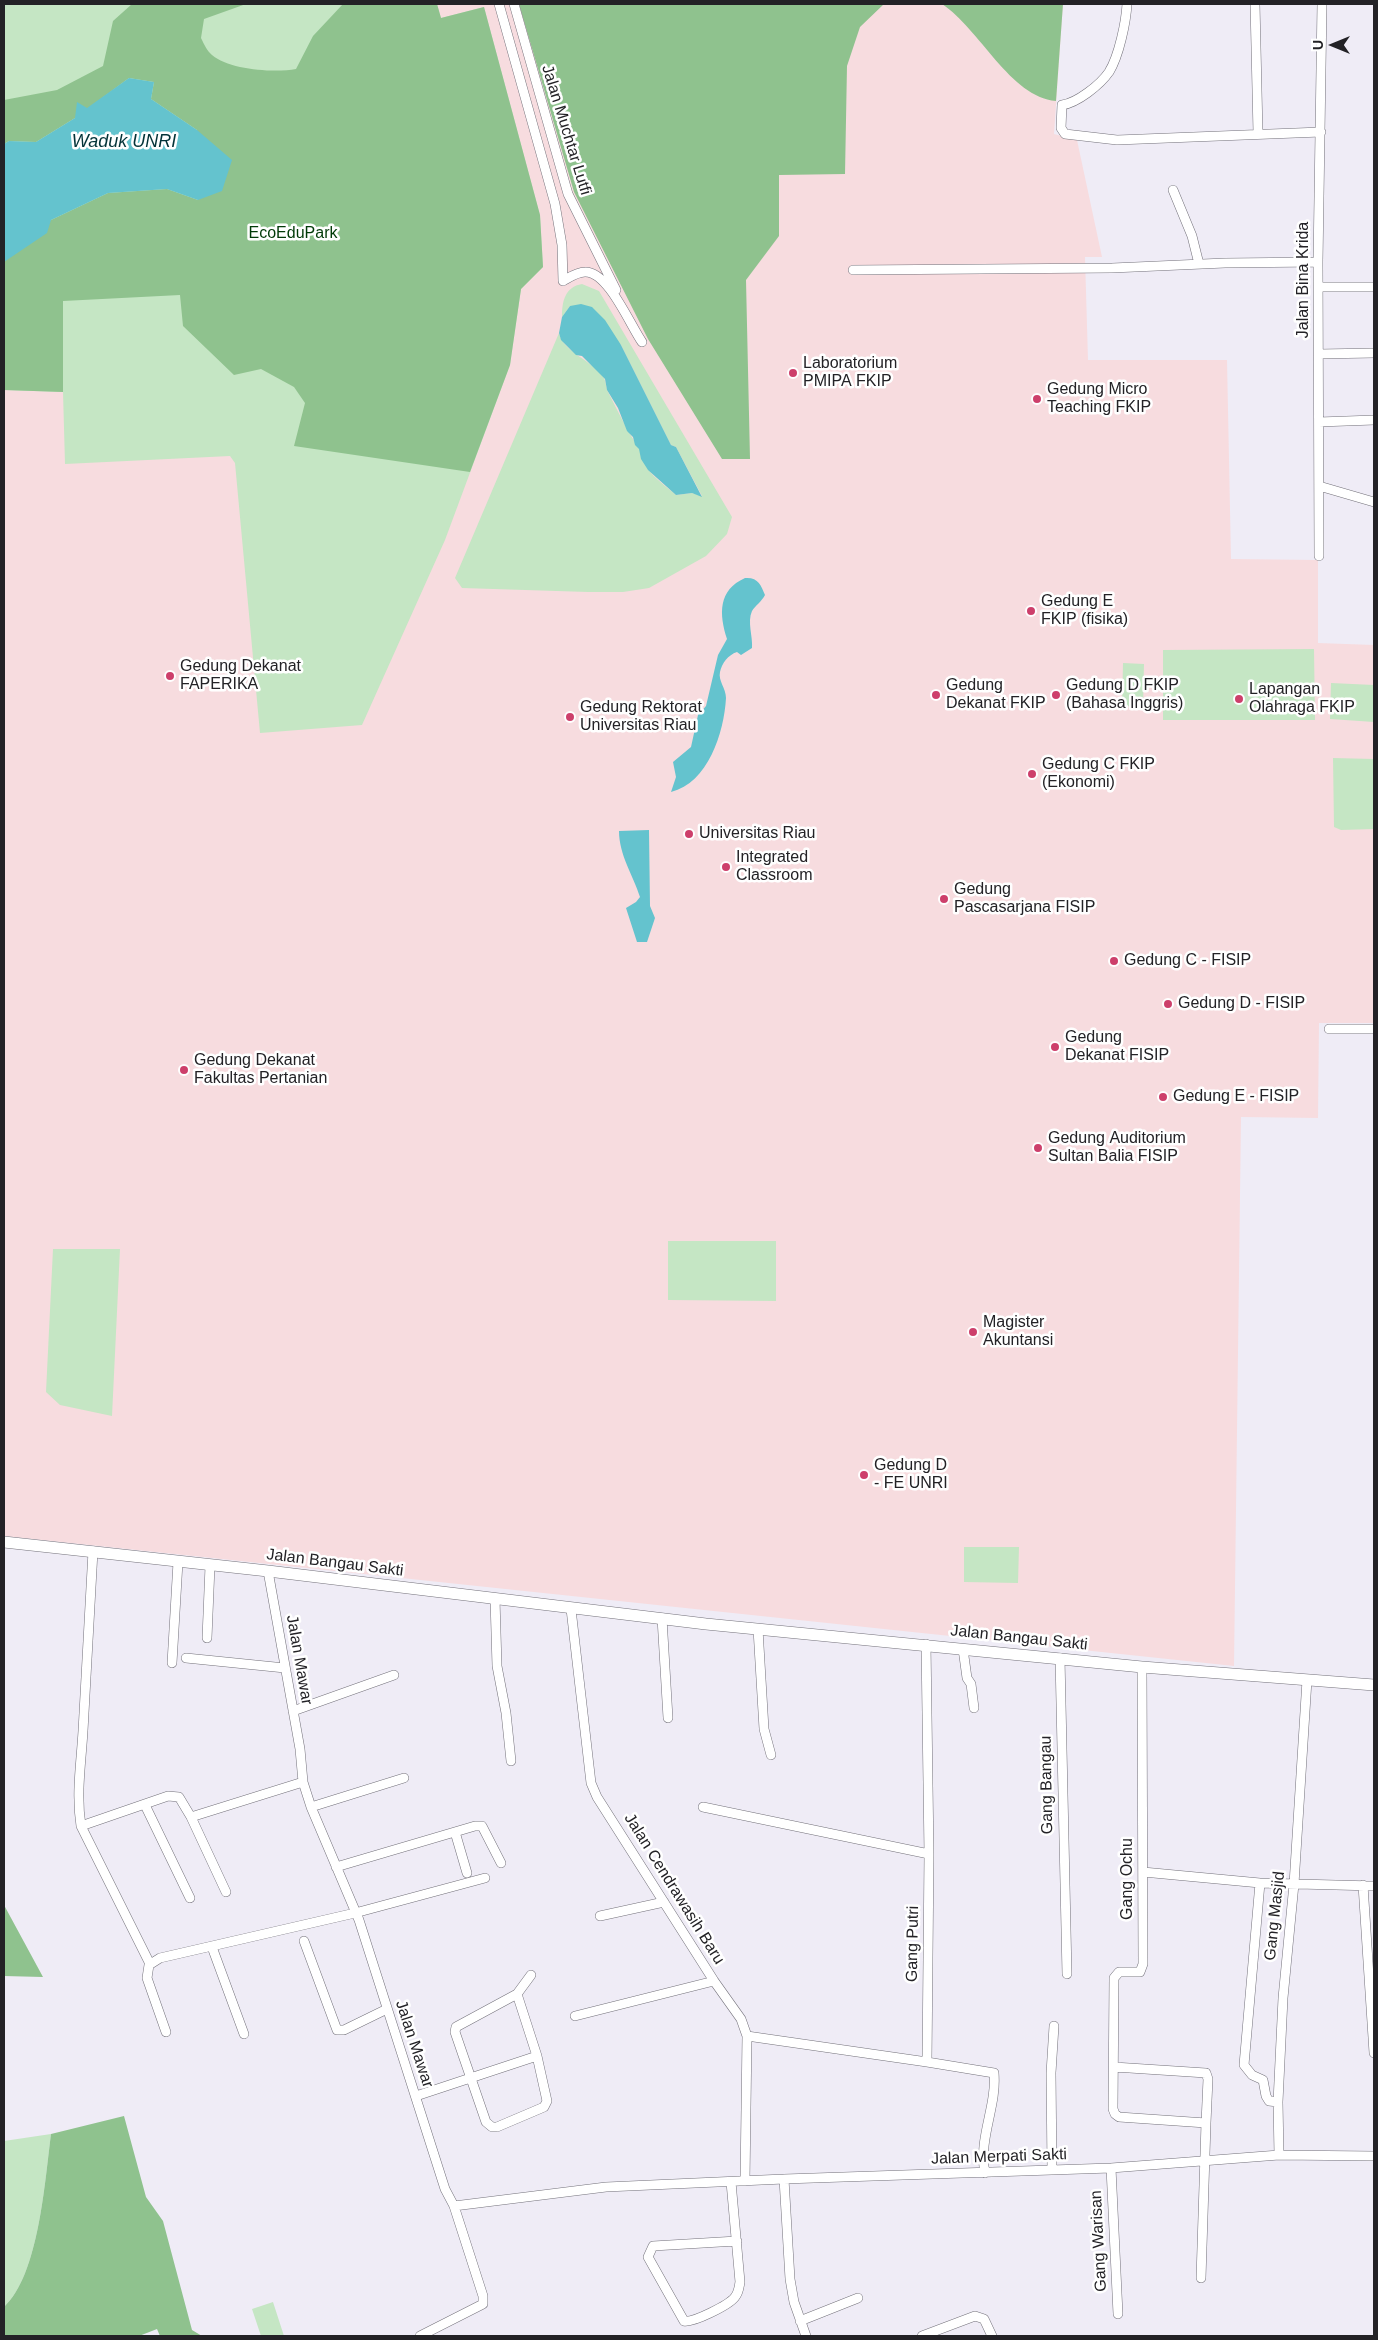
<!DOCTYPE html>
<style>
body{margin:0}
#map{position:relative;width:1378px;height:2340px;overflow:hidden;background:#efecf6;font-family:Helvetica,sans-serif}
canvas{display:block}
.frame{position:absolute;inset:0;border:5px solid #232226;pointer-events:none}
.north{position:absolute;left:1308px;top:20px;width:50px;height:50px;-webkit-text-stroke:4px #fff;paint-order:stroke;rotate:270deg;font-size:14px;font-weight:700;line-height:20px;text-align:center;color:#232226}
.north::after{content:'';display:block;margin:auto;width:18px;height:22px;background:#232226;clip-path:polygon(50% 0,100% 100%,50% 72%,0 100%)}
</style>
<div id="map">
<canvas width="1378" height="2340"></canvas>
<div class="frame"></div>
<div class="north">U</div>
</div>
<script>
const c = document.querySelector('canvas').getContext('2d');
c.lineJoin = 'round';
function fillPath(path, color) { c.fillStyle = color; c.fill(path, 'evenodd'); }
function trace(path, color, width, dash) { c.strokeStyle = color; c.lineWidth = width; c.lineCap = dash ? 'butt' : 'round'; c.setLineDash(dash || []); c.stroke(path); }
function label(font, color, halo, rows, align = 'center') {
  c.font = font + ' Helvetica,sans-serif'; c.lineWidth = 5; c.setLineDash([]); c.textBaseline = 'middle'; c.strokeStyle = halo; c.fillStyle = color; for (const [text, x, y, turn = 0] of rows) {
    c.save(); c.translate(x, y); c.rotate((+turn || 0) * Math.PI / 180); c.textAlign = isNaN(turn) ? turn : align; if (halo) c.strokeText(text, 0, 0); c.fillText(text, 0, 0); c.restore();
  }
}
fillPath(new Path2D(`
 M 4,4 L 1063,4 L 1054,134 L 1077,140 L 1102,257 L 1085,257 L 1088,360 L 1227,360 L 1231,559 L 1318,560 L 1318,643 L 1374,645 L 1374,1023 L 1319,1023 L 1318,1118 L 1241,1117 L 1234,1666 L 4,1536 Z`), '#f7dcdf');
fillPath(new Path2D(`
 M 4,4 L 437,4 L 441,18 L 484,7 L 540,215 L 543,267 L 521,289 L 510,365 L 445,540 L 362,725 L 260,733 L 235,463 L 230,456 L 65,464 L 63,392 L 4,390 Z
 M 582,284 L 599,291 L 732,517 L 727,534 L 706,556 L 649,588 L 623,592 L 588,592 L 462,588 L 455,578 L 559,333 C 563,352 592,360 604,378 C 606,382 606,387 608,392 C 618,411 627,431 639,448 C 643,454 643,463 648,469 C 655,479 667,487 676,495 L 692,493 L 702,496 L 676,447 L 671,445 L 621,345 L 570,306 L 562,317 C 562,301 565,287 582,284 Z
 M 1314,649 L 1315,720 L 1163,720 L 1163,650 Z
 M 1123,663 L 1144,664 L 1143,707 L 1122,706 Z
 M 1331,683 L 1374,685 L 1374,722 L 1330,719 Z
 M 1333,758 L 1374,759 L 1374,829 L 1341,830 L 1334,827 Z
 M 668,1241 L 776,1241 L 776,1301 L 668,1300 Z
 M 53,1249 L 120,1249 L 112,1416 L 60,1405 L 46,1392 Z
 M 964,1547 L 1019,1547 L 1018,1583 L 964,1582 Z
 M 51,2134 C 45,2180 39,2275 4,2307 L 4,2141 Z
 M 273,2302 L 284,2336 L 261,2336 L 252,2309 Z`), '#c5e6c4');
fillPath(new Path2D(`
 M 132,4 L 246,4 L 204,19 L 201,38 C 204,44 207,51 212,55 C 229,70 275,73 296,69 L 313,36 L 343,4 L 437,4 L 441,18 L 484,7 L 540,215 L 543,267 L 521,289 L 510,365 L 470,472 L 294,446 L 305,403 L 294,387 L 261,369 L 234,375 L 183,326 L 180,295 L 63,301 L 63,392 L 4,390 L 4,262 L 51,220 L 108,193 L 167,189 L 198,200 L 197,130 L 151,99 L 154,82 L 129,78 L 75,118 L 36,142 L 9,141 L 4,144 L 4,100 L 57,90 L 103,66 L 113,21 Z
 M 519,4 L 884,4 L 860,27 L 847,66 L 845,174 L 779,175 L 779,236 L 746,280 L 750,459 L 722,459 L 648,339 L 574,192 Z
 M 942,4 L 1063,4 L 1056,101 C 1010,97 980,29 942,4 Z
 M 4,1905 L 43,1977 L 4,1976 Z
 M 124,2116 L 146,2197 L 163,2221 L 192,2330 L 202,2336 L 160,2336 L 157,2329 L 139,2336 L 4,2336 L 4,2307 C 39,2275 45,2180 51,2134 Z`), '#8fc28e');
fillPath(new Path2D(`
 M 129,78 L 154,82 L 151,99 L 197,130 L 232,160 L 222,191 L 198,200 L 167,189 L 108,193 L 51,220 L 47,233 L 4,262 L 4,144 L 9,141 L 36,142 L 75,118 L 77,102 L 87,108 Z
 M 581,304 L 592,307 L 605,320 L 621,345 L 671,445 L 676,447 L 702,497 L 692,493 L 676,495 L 648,470 L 641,459 L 639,449 L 635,445 L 633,437 L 627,431 L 618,408 L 607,390 L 605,379 L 582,356 L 576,355 L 561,340 L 559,333 L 562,317 L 570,306 Z
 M 745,578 C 758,577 761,585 765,595 C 762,601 755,606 752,611 C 747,622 753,636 752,648 L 741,655 L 737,652 C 728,655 722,663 720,672 C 718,681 726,688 726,698 C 724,733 708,783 671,792 L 676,777 L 673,762 L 691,747 L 698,715 L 706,706 L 718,655 L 727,639 C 719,614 718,590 745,578 Z
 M 649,830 L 650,906 L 655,918 L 647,942 L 637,942 L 626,908 L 636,902 L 640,897 C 633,875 619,855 619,831 Z`), '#64c3ce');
const minor = new Path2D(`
 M 499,4 L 555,204 L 562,245 L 563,281 C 570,277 577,272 585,272 C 608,271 630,325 642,342
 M 514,4 L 568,194 L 616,290
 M 1127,4 C 1126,22 1119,56 1109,72 C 1100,85 1077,103 1062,105 L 1061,128 L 1065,134 L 1117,140 L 1321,132
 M 1255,4 L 1258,133
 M 1173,190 L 1192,236 L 1199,264
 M 853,270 L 1112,268 L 1225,263 L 1318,262
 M 1319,287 L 1374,287
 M 1319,354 L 1374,353
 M 1319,422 L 1374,420
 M 1319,486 L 1374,502
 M 1319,556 L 1318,262 L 1322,4
 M 1329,1029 L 1374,1029
 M 93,1551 C 90,1611 86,1671 83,1731 C 81,1764 76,1794 81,1826 L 150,1964
 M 268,1571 L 300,1749 L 303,1782 L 311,1807 L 359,1920 L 445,2189 L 454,2206 L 606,2187 L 784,2179
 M 495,1599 L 497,1666 L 506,1713 L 511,1761
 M 571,1609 L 591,1783 L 597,1797 L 714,1981 L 741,2019 L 747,2036 L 745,2181
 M 662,1618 L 668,1718
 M 758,1629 L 764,1729 L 771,1755
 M 207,1638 L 210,1566
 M 963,1649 L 967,1678 L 971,1684 L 974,1708
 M 186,1658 L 285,1668
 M 1060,1658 L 1067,1974
 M 172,1663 L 178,1562
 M 1142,1667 L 1143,1964 L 1140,1972 L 1119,1972 L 1114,1978 L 1113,2109 L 1115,2114 L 1119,2117 L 1206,2123 L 1201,2278
 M 293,1711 L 394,1675
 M 145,1805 L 190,1898
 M 311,1807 L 404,1778
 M 703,1807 L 929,1854
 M 191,1817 L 303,1782
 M 81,1826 L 168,1796 L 179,1797 L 191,1817 L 226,1892
 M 455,1832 L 467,1873
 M 336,1867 L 475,1826 L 482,1826 L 501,1863
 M 1143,1872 L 1260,1883 L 1374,1886
 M 1260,1883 L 1244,2065 L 1252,2075 L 1263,2080 L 1266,2096 L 1269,2101 L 1278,2102
 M 1363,1885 L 1374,2053
 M 600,1916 L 664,1902
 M 304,1941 L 337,2030 L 344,2030 L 387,2009
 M 212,1947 L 244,2034
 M 517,1994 L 537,2056 L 547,2101 L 544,2107 L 497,2127 L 492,2127 L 486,2122 L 455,2032 L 456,2027 Z
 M 517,1994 L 531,1975
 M 575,2016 L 714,1981
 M 166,2032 L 147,1978 L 149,1965 L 160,1958 L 355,1913 L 485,1878
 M 747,2036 L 927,2062 L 929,1854 L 926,1644
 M 927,2062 L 994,2073 C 997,2107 978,2138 985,2173
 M 1114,2067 L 1206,2073 L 1208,2079 L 1206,2123
 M 416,2096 L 537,2056
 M 1279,2155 L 1278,2102 L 1283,1998 L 1294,1884 L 1307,1680
 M 1111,2168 L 1118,2314
 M 1052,2170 L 1051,2073 L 1054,2026
 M 731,2182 L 740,2282 C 739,2287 739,2292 735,2297 C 729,2305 693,2323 684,2321 L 648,2257 L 653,2246 L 737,2241
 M 800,2321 L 858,2298
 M 420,2336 L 483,2304 L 483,2296 L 454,2206
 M 806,2336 L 794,2302 L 790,2279 L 784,2179 L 1111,2168 L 1279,2155 L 1374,2156
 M 922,2336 L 975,2316 L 984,2319 L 992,2336`);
const tertiary = new Path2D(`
 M 4,1542 L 268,1571 L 706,1624 L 1142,1667 L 1374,1685`);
trace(minor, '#73717a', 10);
trace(tertiary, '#73717a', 12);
trace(minor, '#fff', 9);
trace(tertiary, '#fff', 11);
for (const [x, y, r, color] of [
 [793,373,5,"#cd3f6b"],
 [1037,399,5,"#cd3f6b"],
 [1031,611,5,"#cd3f6b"],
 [170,676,5,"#cd3f6b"],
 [936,695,5,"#cd3f6b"],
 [1056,695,5,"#cd3f6b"],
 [1239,699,5,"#cd3f6b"],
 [570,717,5,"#cd3f6b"],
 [1032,774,5,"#cd3f6b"],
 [689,834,5,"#cd3f6b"],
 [726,867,5,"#cd3f6b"],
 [944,899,5,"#cd3f6b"],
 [1114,961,5,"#cd3f6b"],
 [1168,1004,5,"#cd3f6b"],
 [1055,1047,5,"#cd3f6b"],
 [184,1070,5,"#cd3f6b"],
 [1163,1097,5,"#cd3f6b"],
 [1038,1148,5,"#cd3f6b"],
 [973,1332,5,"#cd3f6b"],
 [864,1475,5,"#cd3f6b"]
]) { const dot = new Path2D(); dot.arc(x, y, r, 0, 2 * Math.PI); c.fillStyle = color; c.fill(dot); trace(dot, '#fff', 2); }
label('16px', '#232226', '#fff', [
 ["Jalan Muchtar Lutfi",566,130,73],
 ["Jalan Bina Krida",1304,280,-90],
 ["Jalan Bangau Sakti",335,1563,7],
 ["Jalan Bangau Sakti",1019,1638,6],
 ["Jalan Mawar",299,1660,80],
 ["Gang Bangau",1047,1785,-91],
 ["Gang Ochu",1128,1879,-90],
 ["Jalan Cendrawasih Baru",674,1889,58],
 ["Gang Masjid",1275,1916,-84],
 ["Gang Putri",913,1944,-89],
 ["Jalan Mawar",414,2044,72],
 ["Jalan Merpati Sakti",999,2157,-2],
 ["Gang Warisan",1099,2241,-93]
]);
label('16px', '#013a07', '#fff', [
 ["EcoEduPark",293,234]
]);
label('16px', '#232226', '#fff', [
 ["Laboratorium",803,364],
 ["PMIPA FKIP",803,382],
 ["Gedung Micro",1047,390],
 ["Teaching FKIP",1047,408],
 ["Gedung E",1041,602],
 ["FKIP (fisika)",1041,620],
 ["Gedung Dekanat",180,667],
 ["FAPERIKA",180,685],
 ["Gedung",946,686],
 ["Dekanat FKIP",946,704],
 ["Gedung D FKIP",1066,686],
 ["(Bahasa Inggris)",1066,704],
 ["Lapangan",1249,690],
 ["Olahraga FKIP",1249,708],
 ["Gedung Rektorat",580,708],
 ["Universitas Riau",580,726],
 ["Gedung C FKIP",1042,765],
 ["(Ekonomi)",1042,783],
 ["Universitas Riau",699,834],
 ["Integrated",736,858],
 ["Classroom",736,876],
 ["Gedung",954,890],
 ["Pascasarjana FISIP",954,908],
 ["Gedung C - FISIP",1124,961],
 ["Gedung D - FISIP",1178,1004],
 ["Gedung",1065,1038],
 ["Dekanat FISIP",1065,1056],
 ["Gedung Dekanat",194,1061],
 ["Fakultas Pertanian",194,1079],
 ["Gedung E - FISIP",1173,1097],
 ["Gedung Auditorium",1048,1139],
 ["Sultan Balia FISIP",1048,1157],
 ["Magister",983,1323],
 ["Akuntansi",983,1341],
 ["Gedung D",874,1466],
 ["- FE UNRI",874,1484]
], 'left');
label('italic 18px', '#033338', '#fff', [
 ["Waduk UNRI",124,142]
]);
</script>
